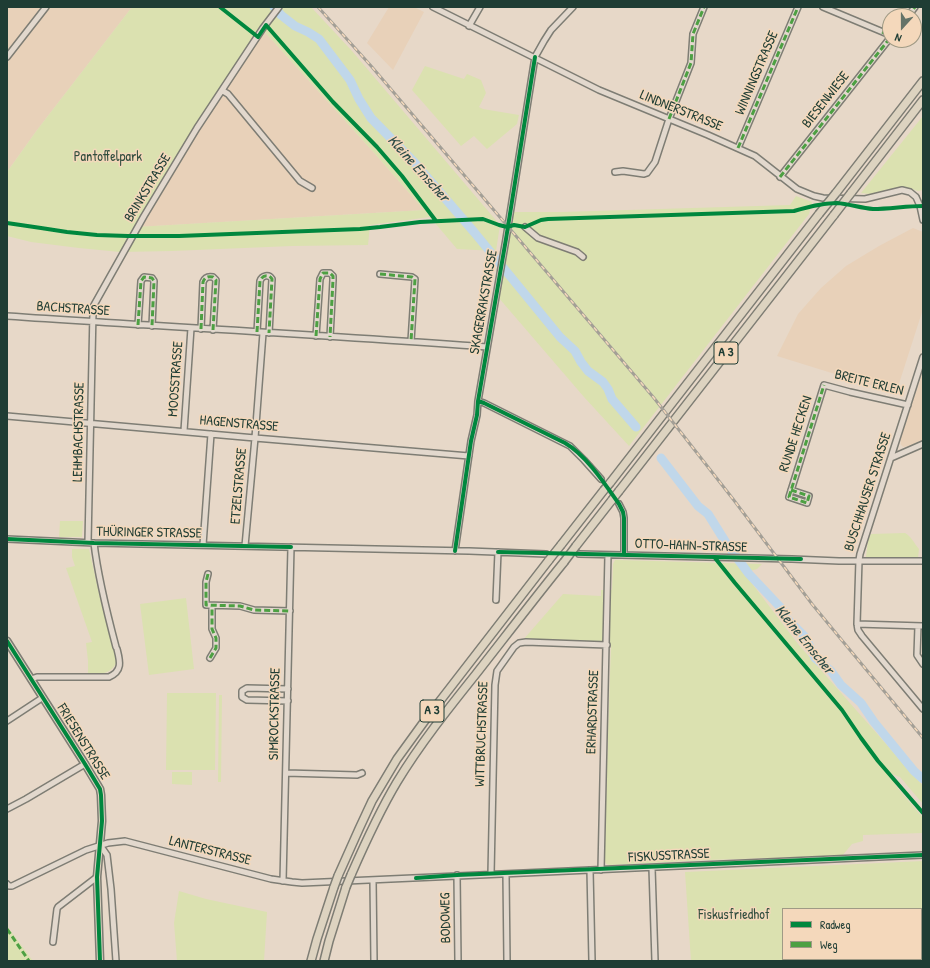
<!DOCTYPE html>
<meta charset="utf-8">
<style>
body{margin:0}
#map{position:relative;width:930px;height:968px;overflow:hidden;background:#e7d8c8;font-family:"Patrick Hand",sans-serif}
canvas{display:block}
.frame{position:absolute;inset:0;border:8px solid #1f3d34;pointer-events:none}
.legend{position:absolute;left:782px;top:908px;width:140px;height:52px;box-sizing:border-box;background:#f4d8bb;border:1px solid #9f9a85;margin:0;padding:5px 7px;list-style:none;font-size:12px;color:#1f3d34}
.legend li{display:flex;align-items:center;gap:8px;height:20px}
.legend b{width:20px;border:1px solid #9f9a85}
.north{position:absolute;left:882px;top:8px;width:40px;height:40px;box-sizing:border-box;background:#f4d8bb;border:1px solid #9f9a85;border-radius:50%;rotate:201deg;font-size:11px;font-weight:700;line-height:16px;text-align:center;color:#1f3d34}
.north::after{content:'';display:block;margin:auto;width:14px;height:18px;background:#657368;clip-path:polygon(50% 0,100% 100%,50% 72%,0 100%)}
</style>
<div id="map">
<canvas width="930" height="968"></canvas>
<div class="frame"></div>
<ul class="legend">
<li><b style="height:5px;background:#00873e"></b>Radweg</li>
<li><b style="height:5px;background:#4da043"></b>Weg</li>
</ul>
<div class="north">N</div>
</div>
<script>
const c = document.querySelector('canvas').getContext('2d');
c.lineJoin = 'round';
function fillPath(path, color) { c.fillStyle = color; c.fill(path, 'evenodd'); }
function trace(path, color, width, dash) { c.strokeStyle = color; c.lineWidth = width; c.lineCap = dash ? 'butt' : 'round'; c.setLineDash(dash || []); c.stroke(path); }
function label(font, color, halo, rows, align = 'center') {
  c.font = font + ' "Patrick Hand",sans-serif'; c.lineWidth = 3; c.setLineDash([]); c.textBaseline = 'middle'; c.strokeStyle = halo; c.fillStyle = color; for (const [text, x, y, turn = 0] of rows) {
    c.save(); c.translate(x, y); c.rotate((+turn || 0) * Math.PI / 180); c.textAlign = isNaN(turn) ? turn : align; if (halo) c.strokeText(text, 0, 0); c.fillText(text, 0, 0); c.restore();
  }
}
fillPath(new Path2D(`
 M 7,7 L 132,7 L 37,130 L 7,172 Z
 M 389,7 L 414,7 L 424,12 L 393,70 L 367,43 Z
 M 263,30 L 376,155 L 424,210 L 138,227 Z
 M 913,228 L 923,232 L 923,309 L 896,393 L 777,356 L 798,314 L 821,288 L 846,266 L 879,246 Z
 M 923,372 L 923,440 L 908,446 L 903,447 L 901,445 L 900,438 Z`), '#e8d1b9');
fillPath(new Path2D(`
 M 132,7 L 311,7 L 352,51 L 500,225 L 496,251 L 457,249 L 430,217 L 370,225 L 368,245 L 292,246 L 172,251 L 120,252 L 79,248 L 31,242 L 7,236 L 7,172 L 37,130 ZM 263,30 L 376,155 L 424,210 L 136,227 L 140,219 L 195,126 Z
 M 425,66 L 464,79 L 467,74 L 481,80 L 486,93 L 479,107 L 483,109 L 519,115 L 517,124 L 487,149 L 474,136 L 461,146 L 412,90 Z
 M 923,116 L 923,190 L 918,191 L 906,187 L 898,187 L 870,194 L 861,193 Z
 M 796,196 L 812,202 L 809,214 L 629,446 L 584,397 L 498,297 L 512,212 L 562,212 L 790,205 Z
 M 60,521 L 83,521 L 82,537 L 59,537 Z
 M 905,533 C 911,536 914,543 919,549 L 918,558 L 866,557 L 868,540 L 871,534 Z
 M 72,549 L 89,549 L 100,598 L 117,662 C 109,676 102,673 88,673 L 88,661 L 86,643 L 92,642 L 66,568 L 75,566 L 72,557 Z
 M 615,560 L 618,560 L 762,564 L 757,569 L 744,573 L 798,644 L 923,786 L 923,804 L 900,777 L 892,774 L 896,786 L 923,818 L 923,833 L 863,835 L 863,841 L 852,844 L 842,856 L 704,860 L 610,865 L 606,864 L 604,859 L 611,644 L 523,640 L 563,594 L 601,596 L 601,590 L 612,590 L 613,564 Z
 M 186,598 L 194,669 L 149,675 L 140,604 Z
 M 167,693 L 216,693 L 215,770 L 166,770 Z
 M 219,695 L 222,695 L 221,782 L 218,782 Z
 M 172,772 L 192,772 L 192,785 L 172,784 Z
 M 923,861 L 923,961 L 691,961 L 685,872 ZM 783,909 L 921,909 L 921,959 L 783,959 Z
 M 179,891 L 206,899 L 267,912 L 264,961 L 177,961 L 174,923 Z
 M 7,926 L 33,961 L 7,961 Z`), '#dbe1b0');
trace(new Path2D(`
 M 274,7 L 281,15 L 295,26 L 308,32 L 319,39 L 350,80 L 359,99 L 371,118 L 414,162 L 474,232 L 560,337 L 575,351 L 581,362 L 588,371 L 603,382 L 608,389 L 612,399 L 636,427
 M 661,458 L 698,506 L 708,514 L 728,546 L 749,574 L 782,609 L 784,616 L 806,638 L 815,658 L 831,671 L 841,685 L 861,703 L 874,722 L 914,771 L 923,779`), '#c0d7ea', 9);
trace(new Path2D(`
 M 601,479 L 619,504
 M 546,554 L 579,554`), '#bfb9aa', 5, [5, 2.5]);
const minor = new Path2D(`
 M 433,7 L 599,90 L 708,135 L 755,156 L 797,189 L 814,196 L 823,198 L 865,199 L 902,190 L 910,192 L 916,197
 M 823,7 L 890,35
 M 908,16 L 915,7
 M 469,26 L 480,7
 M 7,57 L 46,7
 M 223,91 L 228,94 L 300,181 L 312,188
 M 738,148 L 798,7
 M 615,172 L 623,171 L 644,174 L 647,173 L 655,162 L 669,119 L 691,63 L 693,34 L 704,7
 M 780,177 L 890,38
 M 916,197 L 920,206 L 923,220
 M 525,227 L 538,238 L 577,252 L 583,257
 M 380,274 L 412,277 L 415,279 L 411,341
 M 7,316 C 167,327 327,335 487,347
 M 138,325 L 141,281 L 144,277 L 152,278 L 154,281 L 152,326
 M 201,329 L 203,282 C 205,277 208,276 213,277 L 216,280 L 213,330
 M 257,332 L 260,281 C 262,275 269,274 272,279 L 269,333
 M 316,336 L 320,279 L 323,273 L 330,273 L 333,276 L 333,280 L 330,337
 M 923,357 L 860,554 L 859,560 L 857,624 L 858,630 L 862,636 L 923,709
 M 478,401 L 484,403 L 570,446 L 584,460 L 601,479
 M 7,416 L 255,438 L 469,456
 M 184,431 L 191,328
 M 891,458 L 923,444
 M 791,490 L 809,496 L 807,503 L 789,497 L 824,385 L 850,392 L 908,405
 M 619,504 L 623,512 L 624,518 L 624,555
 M 7,539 L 94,543 L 469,551 L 546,554
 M 88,542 L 93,312 L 94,305 L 144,216 L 197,128 L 263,28 L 279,7
 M 94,543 C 98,578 107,613 116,647
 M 203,545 L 211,434
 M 245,546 L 255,438 L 263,333
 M 455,551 L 471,441 L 477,415 L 478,401 L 506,239 L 535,57 L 544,41 L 551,30 L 573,7
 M 579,554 L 792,559 L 839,561 L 923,561
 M 208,574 L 206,582 L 206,605 L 240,606 L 254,610 L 290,611
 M 496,600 L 498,552
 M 857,624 L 923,626
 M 918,626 L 917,655 L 923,664
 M 210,658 L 216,648 L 216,638 L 212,629 L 212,606
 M 31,679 L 37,677 L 109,677 C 123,671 120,661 117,649
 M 288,701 L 247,700 L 242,697 L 242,691 L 247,688 L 288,689
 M 7,721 L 42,698
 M 286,773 L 357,775 L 362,773
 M 7,809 L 26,799 L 85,764
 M 100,845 L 107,855 L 111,889 L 116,961
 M 652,868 L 655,961
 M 590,870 L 592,961
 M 601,870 L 608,555
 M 491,874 L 495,685 L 497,671 L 514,647 L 519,643 L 526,642 L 607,645
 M 506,874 L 507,961
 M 457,875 L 458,961
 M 373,880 L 374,961
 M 283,881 L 291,547
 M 7,884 L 9,886 L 12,886 L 86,850 L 108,843 L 125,841 L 271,879 L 292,882 L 302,883 L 923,855
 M 53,942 L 57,909 L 58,907 L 97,877`);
const major = new Path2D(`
 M 7,641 L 85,764 L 100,789 L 101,795 L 102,821 L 97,877 L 100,961`);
const highway = new Path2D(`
 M 836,193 L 923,81
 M 851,193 L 923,100
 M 610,483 L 819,214
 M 619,491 L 834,215
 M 561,545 L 604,490
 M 576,546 L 612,500
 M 351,875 C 365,843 379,812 397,782 C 420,744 448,709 476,674 C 505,637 534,599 564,562
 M 338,876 L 359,829 L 372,801 L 397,759 L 426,719 L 549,560
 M 311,961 L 317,939 L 334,887
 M 324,961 L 329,941 L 346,887`);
trace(minor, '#7e7d74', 8);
trace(major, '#7e7d74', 9);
trace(highway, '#7e7d74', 10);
trace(minor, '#e2d8cd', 5);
trace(major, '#ddd3c0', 6);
trace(highway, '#ddd3c0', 7);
const rail = new Path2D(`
 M 318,7 L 372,67 L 654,398 L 733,499 L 812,604 L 840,638 L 923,738`);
trace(rail, '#a39f96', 3);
trace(rail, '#f4d8bb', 1.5, [4.5]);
const highwayBridge = new Path2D(`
 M 819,214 L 836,193
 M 834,215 L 851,193
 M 604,490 L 610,483
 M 612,500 L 619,491
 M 549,560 L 561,545
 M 564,562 L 576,546
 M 334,887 L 338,876
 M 346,887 L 351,875`);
trace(highwayBridge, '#7e7d74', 10, []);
trace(highwayBridge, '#ddd3c0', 7);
trace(new Path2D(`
 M 908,16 L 915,7
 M 882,32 L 890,35
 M 669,119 L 691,63 L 693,34 L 704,7
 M 738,148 L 798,7
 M 780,177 L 890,38
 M 380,274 L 412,277 L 415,279 L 411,341
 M 138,325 L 141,281 L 144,277 L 152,278 L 154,281 L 152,326
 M 201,329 L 203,282 C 205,277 208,276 213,277 L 216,280 L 213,330
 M 257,332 L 260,281 C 262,275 269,274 272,279 L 269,333
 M 316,336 L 320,279 L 323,273 L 330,273 L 333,276 L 333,280 L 330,337
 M 791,490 L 809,496 L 807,503 L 789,497 L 824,385
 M 208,574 L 206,582 L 206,605 L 240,606 L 254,610 L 290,611
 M 210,658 L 216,648 L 216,638 L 212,629 L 212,606
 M 7,929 L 29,961`), '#4da043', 3, [6, 3]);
trace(new Path2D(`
 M 220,7 L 258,37 L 266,25 L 333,102 L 377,147 L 402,176 L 436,221
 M 7,223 L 41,228 L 67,232 L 97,235 L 128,236 L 179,236 L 360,229 L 380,227 L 420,222 L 483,219 L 499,225 L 507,227 L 514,225 L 525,227 L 541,220 L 548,219 L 794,211 C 808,207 822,203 837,203 C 849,204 861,208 873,209 C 890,209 906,206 923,206
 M 478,401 L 484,403 L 565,443 C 586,455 605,484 619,504 L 623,512 L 624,518 L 624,555
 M 7,539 L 94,543 L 291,547
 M 455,551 L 471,441 L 477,415 L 478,401 L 506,239 L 535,57
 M 498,552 L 801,559
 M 715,558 L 735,583 L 842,710 L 861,738 L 878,761 L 923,813
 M 7,641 L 85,764 L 100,789 L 101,795 L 102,821 L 97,877 L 100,961
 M 416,878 L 457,875 L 923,855`), '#00873e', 4);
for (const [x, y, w] of [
 [726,353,24],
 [432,711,24]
]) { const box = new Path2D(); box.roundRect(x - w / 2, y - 11, w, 22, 3); c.fillStyle = '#f4d8bb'; c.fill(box); trace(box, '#1f3d34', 1); }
label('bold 13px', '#1f3d34', null, [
 ["A 3",726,353],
 ["A 3",432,711]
]);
label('14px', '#1f3d34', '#f4d8bb', [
 ["WINNINGSTRASSE",757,73,-67],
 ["BIESENWIESE",826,100,-52],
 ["LINDNERSTRASSE",681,111,22],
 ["BRINKSTRASSE",148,188,-59],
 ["SKAGERRAKSTRASSE",484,302,-80],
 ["BACHSTRASSE",73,309,4],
 ["MOOSSTRASSE",176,379,-86],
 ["BREITE ERLEN",869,383,14],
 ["HAGENSTRASSE",239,424,5],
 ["LEHMBACHSTRASSE",79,432,-89],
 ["RUNDE HECKEN",796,434,-72],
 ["ETZELSTRASSE",239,486,-85],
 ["BUSCHHAUSER STRASSE",868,492,-72],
 ["THÜRINGER STRASSE",149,533,1],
 ["OTTO-HAHN-STRASSE",691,546,2],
 ["ERHARDSTRASSE",593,712,-88],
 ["SIMROCKSTRASSE",275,714,-89],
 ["WITTBRUCHSTRASSE",482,734,-88],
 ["FRIESENSTRASSE",83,742,58],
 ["LANTERSTRASSE",210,851,14],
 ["FISKUSSTRASSE",669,856,-3],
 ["BODOWEG",446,918,-91]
]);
label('14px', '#314e3e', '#f4d8bb', [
 ["Pantoffelpark",108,157],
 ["Fiskusfriedhof",734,915]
]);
label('italic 15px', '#2d4c48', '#f4d8bb', [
 ["Kleine Emscher",418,169,48],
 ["Kleine Emscher",804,640,51]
]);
</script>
